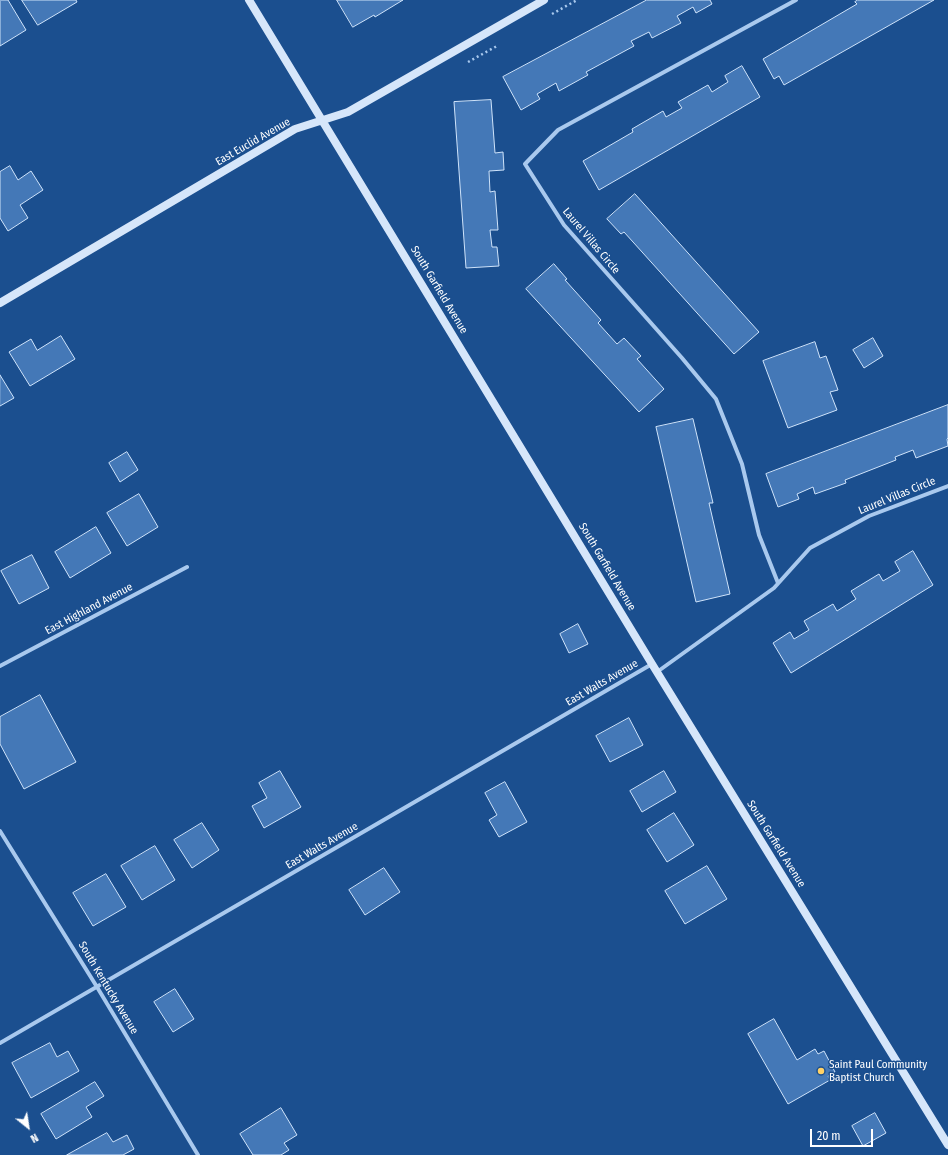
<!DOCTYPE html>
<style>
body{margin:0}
#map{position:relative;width:948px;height:1155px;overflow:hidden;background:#1b4f8f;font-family:"Fira Sans Condensed",sans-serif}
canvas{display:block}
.north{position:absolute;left:8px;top:1107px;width:40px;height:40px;-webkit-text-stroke:3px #1b4f8f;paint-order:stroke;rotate:150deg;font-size:11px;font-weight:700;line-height:16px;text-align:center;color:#fff}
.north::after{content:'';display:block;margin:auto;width:14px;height:18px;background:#fff;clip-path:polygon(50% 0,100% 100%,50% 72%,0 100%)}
.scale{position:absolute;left:810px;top:1129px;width:63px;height:18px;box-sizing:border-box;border:2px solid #fff;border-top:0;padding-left:5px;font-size:12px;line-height:14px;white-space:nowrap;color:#fff;-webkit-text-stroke:3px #1b4f8f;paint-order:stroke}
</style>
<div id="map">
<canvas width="948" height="1155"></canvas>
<div class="north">N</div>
<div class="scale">20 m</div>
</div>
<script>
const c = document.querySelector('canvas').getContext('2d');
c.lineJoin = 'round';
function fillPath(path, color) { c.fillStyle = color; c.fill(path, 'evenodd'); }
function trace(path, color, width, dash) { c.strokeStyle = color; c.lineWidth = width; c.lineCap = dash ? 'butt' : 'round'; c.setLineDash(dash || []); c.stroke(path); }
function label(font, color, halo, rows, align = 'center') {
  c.font = font + ' "Fira Sans Condensed",sans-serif'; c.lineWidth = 3; c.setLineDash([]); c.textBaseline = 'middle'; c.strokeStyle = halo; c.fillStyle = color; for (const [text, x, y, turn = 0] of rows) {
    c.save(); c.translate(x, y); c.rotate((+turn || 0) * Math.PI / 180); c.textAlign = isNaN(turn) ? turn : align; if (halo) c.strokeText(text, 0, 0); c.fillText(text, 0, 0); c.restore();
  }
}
const building = new Path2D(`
 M 1,0 L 8,0 L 26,30 L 0,46 L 0,1 Z
 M 22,0 L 76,0 L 77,2 L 38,25 Z
 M 337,0 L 403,0 L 375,17 L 374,15 L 353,27 Z
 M 647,0 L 710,0 L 712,4 L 696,13 L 693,7 L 677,16 L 681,23 L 652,38 L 649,32 L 631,41 L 634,46 L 586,72 L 588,75 L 559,91 L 556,83 L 537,94 L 540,99 L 521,110 L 503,77 Z
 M 858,0 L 934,0 L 784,85 L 779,76 L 774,79 L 763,59 L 857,4 L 855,2 Z
 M 742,66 L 760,97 L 599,190 L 583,161 L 633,132 L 632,129 L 663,111 L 666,117 L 682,108 L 678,102 L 708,85 L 712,92 L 728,82 L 725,76 Z
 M 491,100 L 495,153 L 503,152 L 504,170 L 489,171 L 490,192 L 495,191 L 498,230 L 490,230 L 492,247 L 497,247 L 499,266 L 466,268 L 454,102 Z
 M 10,166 L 18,180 L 31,171 L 43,190 L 20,205 L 28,218 L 8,231 L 0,218 L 0,172 Z
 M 635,194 L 759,332 L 734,354 L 624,232 L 621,234 L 607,219 Z
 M 554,264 L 567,279 L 565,280 L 601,320 L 598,323 L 617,344 L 624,338 L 641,356 L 637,359 L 664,389 L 639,412 L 526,289 Z
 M 61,336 L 75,359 L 30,386 L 9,352 L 31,339 L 37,350 Z
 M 873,338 L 883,356 L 864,368 L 853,350 Z
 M 815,342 L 820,358 L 826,356 L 838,390 L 830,392 L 837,410 L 788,428 L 763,361 Z
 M 0,375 L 14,398 L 0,406 Z
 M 948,405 L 948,438 L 947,439 L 948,446 L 916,458 L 913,450 L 895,457 L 896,460 L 845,480 L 846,483 L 815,494 L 813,487 L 797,494 L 799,499 L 778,507 L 766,474 Z
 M 693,419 L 713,503 L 709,503 L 730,594 L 696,602 L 656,427 Z
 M 127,452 L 138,470 L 120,482 L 109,463 Z
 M 139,494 L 158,527 L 127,546 L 107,513 Z
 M 96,527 L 111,553 L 70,578 L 55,552 Z
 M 913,551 L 933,585 L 791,673 L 773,643 L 790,632 L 794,639 L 809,630 L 804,621 L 833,604 L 837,611 L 856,599 L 851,591 L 879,574 L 883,581 L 900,571 L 895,562 Z
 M 32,555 L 49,588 L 19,604 L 1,571 Z
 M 578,624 L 588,644 L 569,653 L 560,634 Z
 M 40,695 L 76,762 L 24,789 L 0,744 L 0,717 Z
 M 629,718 L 643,745 L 610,762 L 596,736 Z
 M 280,771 L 301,807 L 264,828 L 252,806 L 267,798 L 259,783 Z
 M 664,771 L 676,792 L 642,812 L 630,791 Z
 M 505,782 L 527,822 L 499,837 L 489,820 L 497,815 L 485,793 Z
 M 674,813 L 694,845 L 667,862 L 647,830 Z
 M 202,823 L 219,850 L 192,868 L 174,840 Z
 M 155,846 L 175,880 L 142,900 L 121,866 Z
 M 707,866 L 727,899 L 685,924 L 665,891 Z
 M 384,868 L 400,892 L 365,915 L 349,890 Z
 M 106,874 L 126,907 L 93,926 L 73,893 Z
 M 175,989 L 194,1019 L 173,1032 L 154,1002 Z
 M 774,1019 L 797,1060 L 815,1049 L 818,1054 L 824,1051 L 835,1072 L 828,1076 L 830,1080 L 788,1104 L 748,1034 Z
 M 50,1043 L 57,1057 L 68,1051 L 79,1071 L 31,1098 L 12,1063 Z
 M 95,1082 L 104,1096 L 86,1107 L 92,1117 L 56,1139 L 41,1114 Z
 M 281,1108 L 297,1135 L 284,1143 L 289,1150 L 281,1155 L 253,1155 L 240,1134 Z
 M 875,1113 L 886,1133 L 863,1146 L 852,1126 Z
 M 107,1133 L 113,1142 L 127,1135 L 134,1149 L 123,1155 L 67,1155 Z`);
fillPath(building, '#4478b7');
trace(building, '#cfe3fa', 1);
trace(new Path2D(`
 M 552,14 L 577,0
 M 468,62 L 497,46`), '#a9c9ee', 2.5, [2, 3]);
trace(new Path2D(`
 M 778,583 L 759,535 L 742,464 L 716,399 L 682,358 L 564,225 L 525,164 L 558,130 L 796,0
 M 0,666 L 187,567
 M 657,672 L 774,588 L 810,548 L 869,516 L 948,486
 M 0,831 L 97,987 L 198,1155
 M 0,1043 L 652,664`), '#a9c9ee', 4);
trace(new Path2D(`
 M 249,0 L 652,664 L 948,1145
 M 0,303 L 295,129 L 348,112 L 544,0`), '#d6e6fa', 8);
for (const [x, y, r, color] of [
 [821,1071,4,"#ffd166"]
]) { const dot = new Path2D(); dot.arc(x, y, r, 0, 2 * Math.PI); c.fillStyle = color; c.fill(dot); trace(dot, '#1b4f8f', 1.5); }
label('11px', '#fff', '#1b4f8f', [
 ["East Euclid Avenue",253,142,-30],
 ["Laurel Villas Circle",591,241,50],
 ["South Garfield Avenue",439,290,59],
 ["Laurel Villas Circle",897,496,-22],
 ["South Garfield Avenue",607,567,59],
 ["East Highland Avenue",89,609,-28],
 ["East Walts Avenue",602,683,-30],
 ["South Garfield Avenue",776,844,58],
 ["East Walts Avenue",322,846,-30],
 ["South Kentucky Avenue",108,988,59]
]);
label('11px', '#fff', '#1b4f8f', [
 ["Saint Paul Community",829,1065],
 ["Baptist Church",829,1078]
], 'left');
</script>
